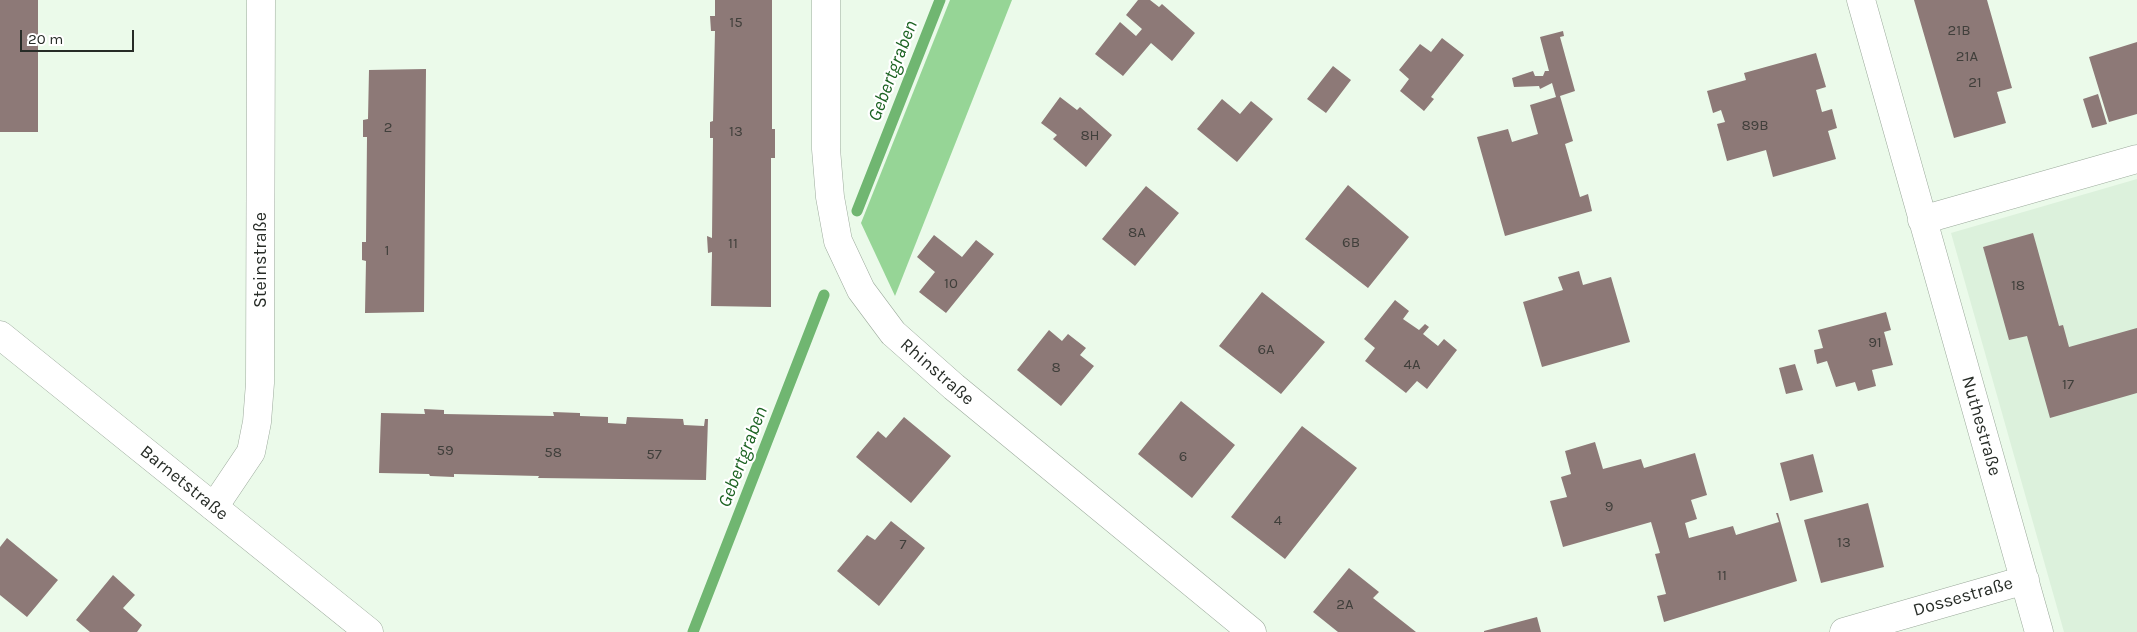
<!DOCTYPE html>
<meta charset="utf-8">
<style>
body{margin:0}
#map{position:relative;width:2137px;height:632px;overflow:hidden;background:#ebfaea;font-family:Karla,sans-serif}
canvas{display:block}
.scale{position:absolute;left:20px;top:30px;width:114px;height:22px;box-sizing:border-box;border:2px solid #272c27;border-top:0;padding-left:6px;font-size:15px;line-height:18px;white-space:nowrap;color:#272c27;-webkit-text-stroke:4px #fff;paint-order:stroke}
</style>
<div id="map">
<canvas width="2137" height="632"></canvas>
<div class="scale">20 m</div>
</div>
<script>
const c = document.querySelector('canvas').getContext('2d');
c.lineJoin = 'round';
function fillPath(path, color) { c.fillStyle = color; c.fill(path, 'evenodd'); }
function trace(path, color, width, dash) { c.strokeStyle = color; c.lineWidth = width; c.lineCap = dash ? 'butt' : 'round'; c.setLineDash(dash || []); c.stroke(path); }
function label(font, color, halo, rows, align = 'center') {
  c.font = font + ' Karla,sans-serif'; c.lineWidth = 4.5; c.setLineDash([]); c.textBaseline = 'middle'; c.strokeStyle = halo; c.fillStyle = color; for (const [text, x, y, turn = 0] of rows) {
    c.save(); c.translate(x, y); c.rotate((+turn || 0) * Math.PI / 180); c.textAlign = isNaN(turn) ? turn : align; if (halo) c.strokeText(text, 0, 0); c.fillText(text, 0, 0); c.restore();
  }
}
fillPath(new Path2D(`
 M 2137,179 L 2137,632 L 2064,632 L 1951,233 Z`), '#dcf1dc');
fillPath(new Path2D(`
 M 950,0 L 1012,0 L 895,296 L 861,223 Z`), '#96d596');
trace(new Path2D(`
 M 857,211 L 940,0
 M 693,632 L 824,295`), '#70b671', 11);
fillPath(new Path2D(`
 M 0,0 L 38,0 L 38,132 L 0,132 Z
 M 715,0 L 772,0 L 772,129 L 775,129 L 775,158 L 771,158 L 771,307 L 711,306 L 712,252 L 708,253 L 707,236 L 712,238 L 713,138 L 710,138 L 710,122 L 713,121 L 715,31 L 711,31 L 710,16 L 715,16 Z
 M 1138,0 L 1150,0 L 1159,7 L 1162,4 L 1195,33 L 1172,61 L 1151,43 L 1123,76 L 1095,54 L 1120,22 L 1136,36 L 1142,29 L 1126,15 Z
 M 1914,0 L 1987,0 L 2012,88 L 1997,92 L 2006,123 L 1954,138 Z
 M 1563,31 L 1564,36 L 1560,37 L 1575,91 L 1560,96 L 1573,141 L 1565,144 L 1580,197 L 1588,194 L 1592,211 L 1505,236 L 1477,137 L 1508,129 L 1512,142 L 1538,134 L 1530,105 L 1556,97 L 1552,83 L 1540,89 L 1539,86 L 1514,87 L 1512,78 L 1533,71 L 1535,76 L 1543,76 L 1545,71 L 1549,71 L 1540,37 Z
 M 1442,38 L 1464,55 L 1431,97 L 1434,99 L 1424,111 L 1400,91 L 1409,79 L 1399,70 L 1420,44 L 1431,52 Z
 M 2137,42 L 2137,114 L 2109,122 L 2089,57 Z
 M 1816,53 L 1826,87 L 1816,90 L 1822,112 L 1832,109 L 1837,128 L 1828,131 L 1836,159 L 1773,177 L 1766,150 L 1727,161 L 1717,124 L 1725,122 L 1721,110 L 1713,113 L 1707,91 L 1746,80 L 1744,73 Z
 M 1333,66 L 1351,80 L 1326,113 L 1307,99 Z
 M 426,69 L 424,312 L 365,313 L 366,261 L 362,260 L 362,242 L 366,242 L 367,137 L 363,137 L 363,120 L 368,119 L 369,70 Z
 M 2098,94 L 2107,124 L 2092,128 L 2083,99 Z
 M 1060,97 L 1077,110 L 1080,107 L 1112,135 L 1086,167 L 1053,139 L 1057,135 L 1041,123 Z
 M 1222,99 L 1240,114 L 1251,101 L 1273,119 L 1237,162 L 1197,129 Z
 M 1348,185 L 1409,237 L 1368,288 L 1305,239 Z
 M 1146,186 L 1179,213 L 1135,266 L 1102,239 Z
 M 2033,233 L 2059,326 L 2063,325 L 2069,347 L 2137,328 L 2137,393 L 2050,418 L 2027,336 L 2009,340 L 1983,247 Z
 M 934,235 L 962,257 L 976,240 L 994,254 L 946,313 L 919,292 L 935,272 L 917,257 Z
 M 1579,271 L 1583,285 L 1611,277 L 1630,342 L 1542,367 L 1523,302 L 1563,290 L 1558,277 Z
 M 1262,292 L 1325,342 L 1281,394 L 1219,346 Z
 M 1395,300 L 1409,311 L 1403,319 L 1419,330 L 1425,324 L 1429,327 L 1423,334 L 1438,346 L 1444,339 L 1457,350 L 1427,389 L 1417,381 L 1406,393 L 1365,361 L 1375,348 L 1364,339 Z
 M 1886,312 L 1891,330 L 1884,332 L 1893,365 L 1872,370 L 1876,386 L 1858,391 L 1855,382 L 1836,387 L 1827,361 L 1817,364 L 1814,350 L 1823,348 L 1818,330 Z
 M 1049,330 L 1062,341 L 1068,334 L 1086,348 L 1080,355 L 1094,366 L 1061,406 L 1017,370 Z
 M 1795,364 L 1803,390 L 1786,394 L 1779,368 Z
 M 1181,401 L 1235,445 L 1192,498 L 1138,454 Z
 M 424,409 L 444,410 L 444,414 L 554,416 L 553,412 L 580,413 L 580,416 L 608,417 L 608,423 L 626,424 L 627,417 L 683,419 L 684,425 L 704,426 L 705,419 L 708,419 L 706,480 L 538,478 L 539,476 L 454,474 L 454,477 L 430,476 L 429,474 L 379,473 L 381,413 L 425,414 Z
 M 904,417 L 951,456 L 911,503 L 856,457 L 878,431 L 886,438 Z
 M 1302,426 L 1357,468 L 1285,559 L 1231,517 Z
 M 1595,442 L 1603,469 L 1641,459 L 1644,468 L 1695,453 L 1707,495 L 1691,500 L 1697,519 L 1685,523 L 1689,538 L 1733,526 L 1736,535 L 1779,522 L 1776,513 L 1778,513 L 1797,581 L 1664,622 L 1657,596 L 1666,594 L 1655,554 L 1660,553 L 1651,522 L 1563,547 L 1550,501 L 1567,497 L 1561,477 L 1571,474 L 1565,451 Z
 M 1813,454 L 1823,492 L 1790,501 L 1780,463 Z
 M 1868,503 L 1884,567 L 1821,583 L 1804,520 Z
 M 891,521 L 925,548 L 879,606 L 837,571 L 867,535 L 875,540 Z
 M 7,538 L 58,580 L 27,617 L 0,595 L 0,547 Z
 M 1349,568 L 1379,592 L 1373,598 L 1416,632 L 1338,632 L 1313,612 Z
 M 113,575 L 135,595 L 123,608 L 142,625 L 137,632 L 90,632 L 76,620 Z
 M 1537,617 L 1541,632 L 1484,632 L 1484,631 Z`), '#8d7977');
const street = new Path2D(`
 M 826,0 L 826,149 L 830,197 L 838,241 L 861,290 L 893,333 L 954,387 L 1252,632
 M 1861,0 L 2039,632
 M 1922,220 L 2137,159
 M 214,507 L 251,452 L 257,422 L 260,383 L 261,0
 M 1844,632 L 2025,580`);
const secondary = new Path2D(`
 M 0,335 L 369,632`);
trace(street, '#9ba99b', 29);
trace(secondary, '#9ba99b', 29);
trace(street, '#fff', 28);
trace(secondary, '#fff', 28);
label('15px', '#403f3b', null, [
 ["15",736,23],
 ["21B",1959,31],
 ["21A",1967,57],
 ["21",1975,83],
 ["89B",1755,126],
 ["2",388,128],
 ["13",736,132],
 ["8H",1090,136],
 ["8A",1137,233],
 ["6B",1351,243],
 ["11",733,244],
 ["1",387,251],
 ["10",951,284],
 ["18",2018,286],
 ["91",1875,343],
 ["6A",1266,350],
 ["4A",1412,365],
 ["8",1056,368],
 ["17",2068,385],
 ["59",445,451],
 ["58",553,453],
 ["57",654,455],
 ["6",1183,457],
 ["9",1609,507],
 ["4",1278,521],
 ["13",1844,543],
 ["7",903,545],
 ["11",1722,576],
 ["2A",1345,605]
]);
label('18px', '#272c27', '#fff', [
 ["Steinstraße",261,260,-90],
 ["Rhinstraße",937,372,41],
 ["Nuthestraße",1981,426,74],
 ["Barnetstraße",184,483,39],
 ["Dossestraße",1963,597,-16]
]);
label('italic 19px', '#1c6322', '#fff', [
 ["Gebertgraben",893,71,-69],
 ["Gebertgraben",743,457,-69]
]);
</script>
